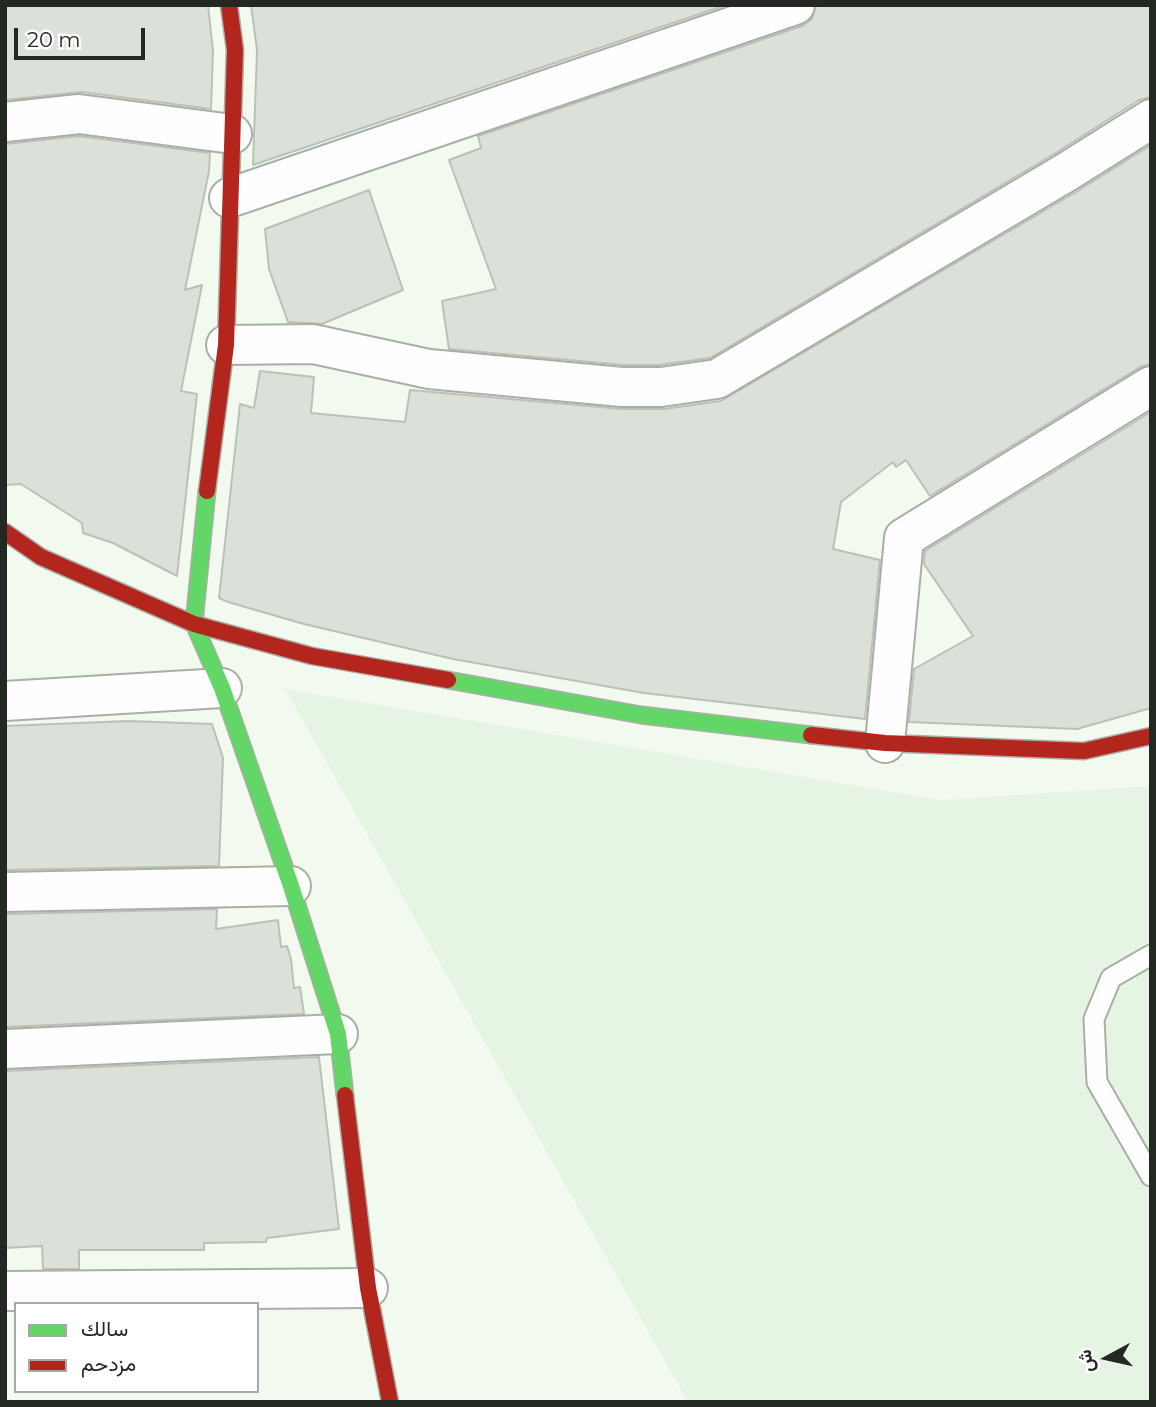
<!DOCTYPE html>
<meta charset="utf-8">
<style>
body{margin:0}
#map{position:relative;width:1156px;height:1407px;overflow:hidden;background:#f2faf0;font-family:Montserrat,Vazirmatn,sans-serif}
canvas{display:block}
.frame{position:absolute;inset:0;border:7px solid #232822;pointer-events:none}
.legend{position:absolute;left:14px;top:1302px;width:245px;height:91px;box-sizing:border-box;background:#fff;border:2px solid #a7a9a7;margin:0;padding:9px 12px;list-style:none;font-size:21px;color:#232822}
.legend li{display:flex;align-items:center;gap:14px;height:35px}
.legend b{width:35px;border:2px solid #a7a9a7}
.north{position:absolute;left:1072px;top:1323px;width:70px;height:70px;-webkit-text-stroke:5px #fff;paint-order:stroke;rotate:262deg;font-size:19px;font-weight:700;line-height:28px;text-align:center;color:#232822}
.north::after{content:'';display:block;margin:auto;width:24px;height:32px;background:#232822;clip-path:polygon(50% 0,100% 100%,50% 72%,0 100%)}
.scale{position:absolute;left:14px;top:28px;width:131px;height:32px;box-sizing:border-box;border:4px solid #232822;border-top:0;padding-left:9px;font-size:21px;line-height:24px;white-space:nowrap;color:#232822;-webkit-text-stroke:5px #fff;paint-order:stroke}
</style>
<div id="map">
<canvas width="1156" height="1407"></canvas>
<div class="frame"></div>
<ul class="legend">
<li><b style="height:9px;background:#63d668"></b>سالك</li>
<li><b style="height:9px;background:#b3261e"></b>مزدحم</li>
</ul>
<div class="north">ش</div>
<div class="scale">20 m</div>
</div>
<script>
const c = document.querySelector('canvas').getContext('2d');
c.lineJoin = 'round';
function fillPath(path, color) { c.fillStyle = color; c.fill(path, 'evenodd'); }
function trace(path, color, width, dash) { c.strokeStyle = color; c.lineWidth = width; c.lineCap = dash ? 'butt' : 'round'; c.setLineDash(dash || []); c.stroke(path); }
fillPath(new Path2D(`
 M 285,689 L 941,800 L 1151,786 L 1151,1402 L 688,1402 Z`), '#e6f5e3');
const building = new Path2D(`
 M 5,5 L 208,5 L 213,51 L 211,109 L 82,92 L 5,100 Z
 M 251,5 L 726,5 L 253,165 L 257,50 Z
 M 816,5 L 1151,5 L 1151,97 L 1139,100 L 1054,154 L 710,358 L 659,365 L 623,365 L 449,349 L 442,301 L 496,289 L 449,160 L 481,148 L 478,136 L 802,26 L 812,19 Z
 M 79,136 L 210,153 L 209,171 L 185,290 L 202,285 L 181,391 L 197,394 L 177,576 L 113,543 L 83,533 L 82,523 L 21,484 L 5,485 L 5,144 Z
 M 1151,145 L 1151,364 L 1140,367 L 930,496 L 906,460 L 896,467 L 893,462 L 841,502 L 833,549 L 880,560 L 865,719 L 644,693 L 453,659 L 304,624 L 228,602 L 219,598 L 240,404 L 254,408 L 260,371 L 314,377 L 311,413 L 405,422 L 410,390 L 622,409 L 664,409 L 721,401 L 1076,192 Z
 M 369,190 L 403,290 L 322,324 L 288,322 L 269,269 L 265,229 Z
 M 1151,412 L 1151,708 L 1077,729 L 909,722 L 914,669 L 973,636 L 924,564 L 925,551 Z
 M 128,721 L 212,724 L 223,758 L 219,866 L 5,870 L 5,726 Z
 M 217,909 L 216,929 L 278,920 L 281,947 L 287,946 L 291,959 L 294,988 L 300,987 L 304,1014 L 5,1027 L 5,914 Z
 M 319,1057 L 339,1229 L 267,1238 L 266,1242 L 204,1243 L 204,1250 L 79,1250 L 79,1269 L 43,1269 L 42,1246 L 5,1248 L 5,1071 Z`);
fillPath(building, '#dbe0d8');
trace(building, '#bbc0b8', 2);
const lane = new Path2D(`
 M 1151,955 L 1111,978 L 1094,1019 L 1097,1082 L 1151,1176`);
const street = new Path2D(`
 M 5,122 L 79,114 L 232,134
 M 229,198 L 795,5
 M 226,345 L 313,344 L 429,369 L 622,387 L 661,387 L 717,379 L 1065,173 L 1151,119
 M 5,701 L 222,688
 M 885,743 L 904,538 L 1151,386
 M 5,892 L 291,886
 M 5,1049 L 338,1034
 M 5,1291 L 368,1288`);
const fast = new Path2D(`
 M 207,491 L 194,624 L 222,688 L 291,886 L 338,1034 L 345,1095
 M 448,680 L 641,715 L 811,735`);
const jam = new Path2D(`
 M 207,491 L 226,345 L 235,50 L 229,5
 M 5,532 L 41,557 L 194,624 L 312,656 L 448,680
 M 811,735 L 885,743 L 1084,751 L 1151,736
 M 345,1095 L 368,1288 L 390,1402`);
trace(lane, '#a9afa7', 23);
trace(street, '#a9afa7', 42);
trace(fast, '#a9afa7', 19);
trace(jam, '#a9afa7', 19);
trace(lane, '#fdfefd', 19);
trace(street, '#fdfefd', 38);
trace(fast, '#63d668', 16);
trace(jam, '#b3261e', 16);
</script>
